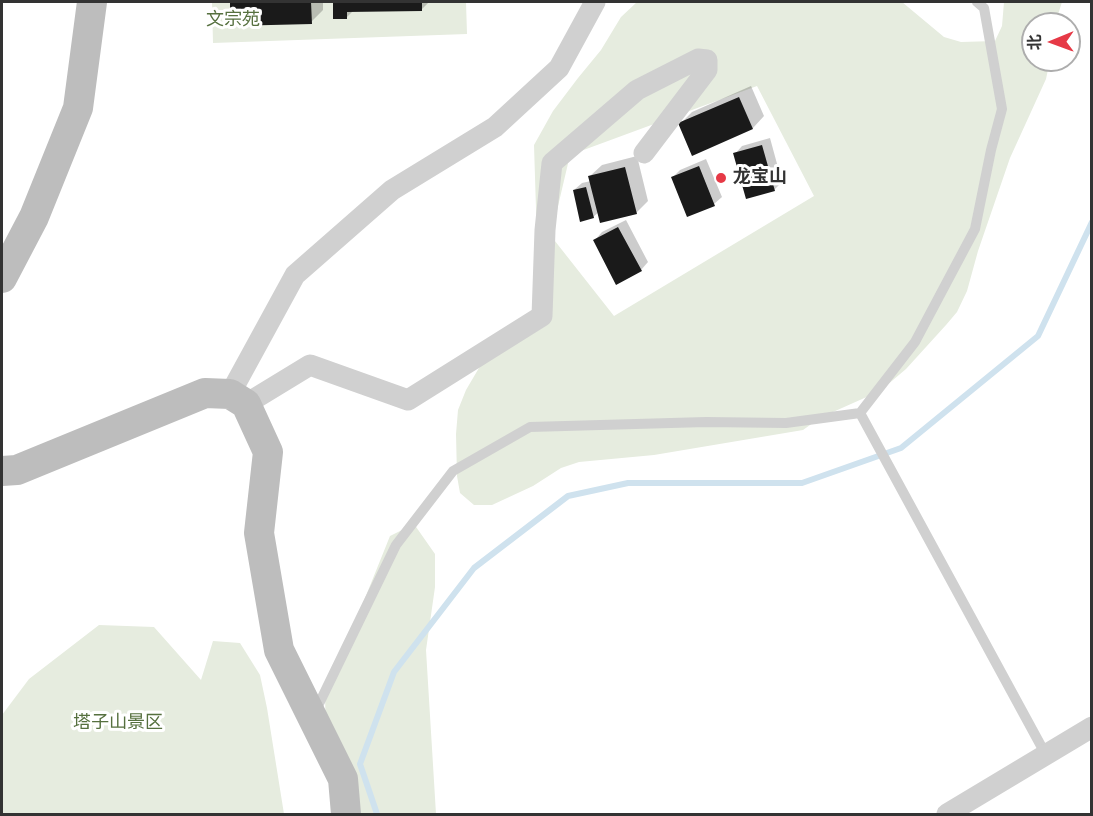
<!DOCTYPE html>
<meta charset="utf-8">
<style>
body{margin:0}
#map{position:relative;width:1093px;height:816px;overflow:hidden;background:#fff;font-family:Jost,"Noto Sans SC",sans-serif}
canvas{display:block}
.frame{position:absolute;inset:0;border:3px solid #333;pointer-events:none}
.north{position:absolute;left:1021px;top:12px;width:60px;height:60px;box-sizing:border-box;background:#fff;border:2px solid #adadad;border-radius:50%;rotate:269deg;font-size:16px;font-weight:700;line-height:24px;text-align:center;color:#333}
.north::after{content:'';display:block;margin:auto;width:21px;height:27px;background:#e63946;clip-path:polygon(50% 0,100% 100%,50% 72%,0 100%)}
</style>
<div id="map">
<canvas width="1093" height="816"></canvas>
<div class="frame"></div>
<div class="north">北</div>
</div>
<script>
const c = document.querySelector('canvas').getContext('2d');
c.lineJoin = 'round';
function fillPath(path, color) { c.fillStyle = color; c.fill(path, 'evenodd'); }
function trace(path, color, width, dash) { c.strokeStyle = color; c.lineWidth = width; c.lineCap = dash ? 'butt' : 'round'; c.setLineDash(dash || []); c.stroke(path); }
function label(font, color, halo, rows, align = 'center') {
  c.font = font + ' Jost,"Noto Sans SC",sans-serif'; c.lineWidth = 6; c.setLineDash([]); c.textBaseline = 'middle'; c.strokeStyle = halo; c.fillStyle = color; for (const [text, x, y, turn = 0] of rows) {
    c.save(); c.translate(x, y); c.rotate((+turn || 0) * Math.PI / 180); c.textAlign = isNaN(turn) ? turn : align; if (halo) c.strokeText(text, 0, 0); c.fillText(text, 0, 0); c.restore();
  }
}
fillPath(new Path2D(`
 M 212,2 L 466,2 L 467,34 L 213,43 Z
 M 637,2 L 902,2 L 944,37 L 961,42 L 995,41 L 1002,26 L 1004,2 L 1062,2 L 1055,24 L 1033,24 L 1033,60 L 1050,60 L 1046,79 L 1010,158 L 978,251 L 967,291 L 957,312 L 946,325 L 906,369 L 880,391 L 833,412 L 817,420 L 803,430 L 654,455 L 579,462 L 561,468 L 533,486 L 492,505 L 474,505 L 460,493 L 457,476 L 456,434 L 458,410 L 466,390 L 486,356 L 542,319 L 537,241 L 534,145 L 553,111 L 578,78 L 601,50 L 621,17 ZM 757,86 L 814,196 L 614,316 L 551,236 L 570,155 Z
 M 414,524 L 435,554 L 435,587 L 426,650 L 436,814 L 347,814 L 326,756 L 325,690 L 355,623 L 390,536 Z
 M 99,625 L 154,627 L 201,680 L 213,641 L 240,643 L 260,675 L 267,708 L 284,814 L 2,814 L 2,715 L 29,679 Z`), '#e6ecdf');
fillPath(new Path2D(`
 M 231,2 L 323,2 L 323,10 L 311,22 L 232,24 Z
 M 334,2 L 429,2 L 422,9 L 354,10 L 346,18 L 334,18 Z
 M 751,86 L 764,116 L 753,128 L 680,124 L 692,112 Z
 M 770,138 L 782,182 L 774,190 L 735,154 L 742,146 Z
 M 637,156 L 648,201 L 636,213 L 599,212 L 593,217 L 574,190 L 582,183 L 591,181 L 590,176 L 602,165 Z
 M 706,159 L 722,197 L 714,204 L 672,178 L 680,170 Z
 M 626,220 L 648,262 L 641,270 L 595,240 L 602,232 Z`), '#0003');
trace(new Path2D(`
 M 377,814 L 360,764 L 394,672 L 474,568 L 568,496 L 628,483 L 802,483 L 901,448 L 1038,336 L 1092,222`), '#cfe2ee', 6);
fillPath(new Path2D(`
 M 230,2 L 311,2 L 312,24 L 230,26 Z
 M 333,2 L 422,2 L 422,11 L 347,12 L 347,19 L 333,19 Z
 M 739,97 L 753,129 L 692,156 L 678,123 Z
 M 762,145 L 775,191 L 746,199 L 733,153 Z
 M 699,166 L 715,206 L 687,217 L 671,177 Z
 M 625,167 L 637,214 L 600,223 L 588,176 Z
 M 586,187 L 594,218 L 580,222 L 573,190 Z
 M 618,227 L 642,271 L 616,285 L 593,240 Z`), '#1a1a1a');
trace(new Path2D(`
 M 860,413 L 1046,755
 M 315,712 L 396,545 L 453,471 L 530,427 L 706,422 L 786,423 L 860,413 L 915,342 L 975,229 L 991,150 L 1002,109 L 984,8 L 977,2`), '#d0d0d0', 10);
trace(new Path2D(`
 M 230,394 L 295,275 L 392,190 L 495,127 L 559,68 L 595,2
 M 246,404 L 310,365 L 408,400 L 542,316 L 545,230 L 552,163 L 637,90 L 698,59 L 707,60 L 707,70 L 644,153
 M 947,814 L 1092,727`), '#d0d0d0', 21);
trace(new Path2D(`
 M 2,278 L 34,217 L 78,108 L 92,2
 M 2,471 L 17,470 L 205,393 L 230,394 L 246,404 L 268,452 L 259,533 L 279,650 L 343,779 L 346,814`), '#bdbdbd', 30);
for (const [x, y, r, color] of [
 [721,178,6,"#e63946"]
]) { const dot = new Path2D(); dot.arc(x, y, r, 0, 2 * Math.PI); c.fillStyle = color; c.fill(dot); trace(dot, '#fff', 2); }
label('18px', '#56703f', '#fff', [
 ["文宗苑",233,21],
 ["塔子山景区",118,724]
]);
label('bold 18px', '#333', '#fff', [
 ["龙宝山",733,178]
], 'left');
</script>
